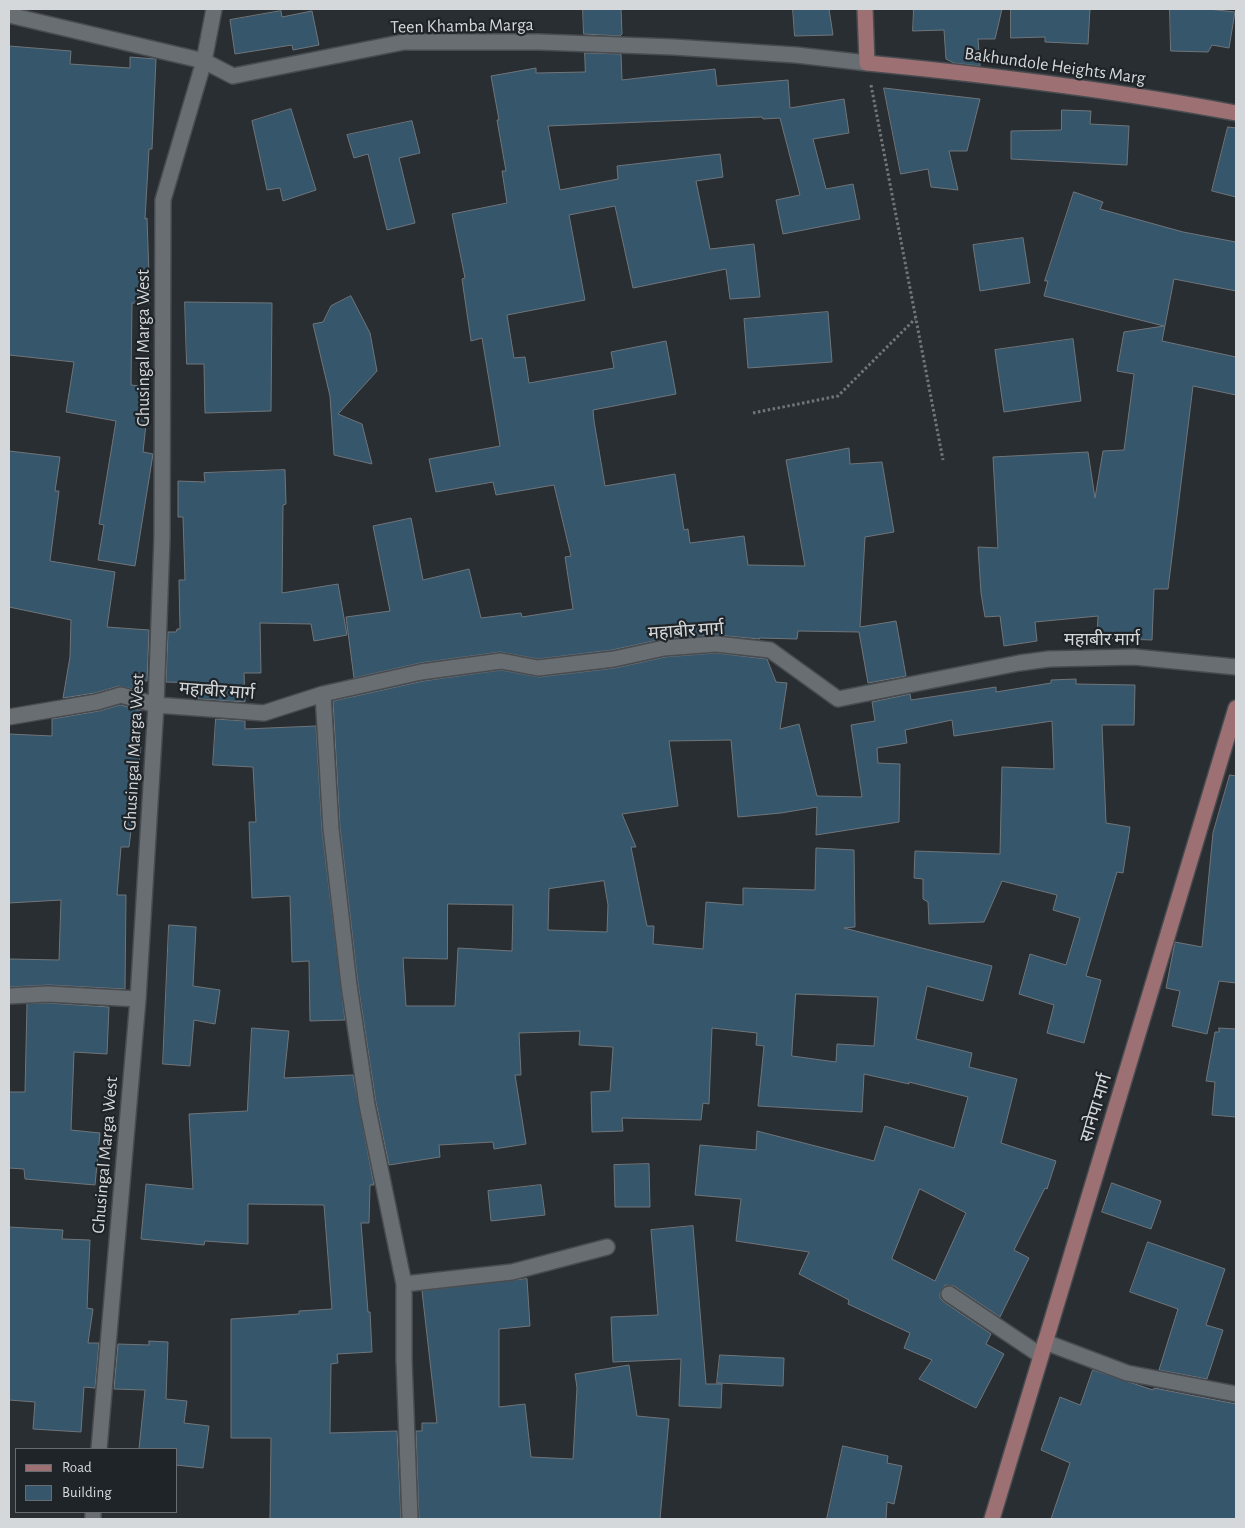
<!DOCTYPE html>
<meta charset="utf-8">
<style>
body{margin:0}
#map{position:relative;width:1245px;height:1528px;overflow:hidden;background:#292e32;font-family:"Alegreya Sans",sans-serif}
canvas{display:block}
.frame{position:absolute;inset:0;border:10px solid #d5d8db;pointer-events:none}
.legend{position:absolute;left:15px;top:1448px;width:162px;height:65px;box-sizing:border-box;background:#1f2428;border:1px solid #686c70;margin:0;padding:6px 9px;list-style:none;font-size:15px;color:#d5d8db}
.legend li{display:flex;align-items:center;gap:10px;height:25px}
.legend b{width:25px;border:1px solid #686c70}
</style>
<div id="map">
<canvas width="1245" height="1528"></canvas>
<div class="frame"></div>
<ul class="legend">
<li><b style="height:6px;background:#9d7073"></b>Road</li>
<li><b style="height:14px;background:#36566b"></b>Building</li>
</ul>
</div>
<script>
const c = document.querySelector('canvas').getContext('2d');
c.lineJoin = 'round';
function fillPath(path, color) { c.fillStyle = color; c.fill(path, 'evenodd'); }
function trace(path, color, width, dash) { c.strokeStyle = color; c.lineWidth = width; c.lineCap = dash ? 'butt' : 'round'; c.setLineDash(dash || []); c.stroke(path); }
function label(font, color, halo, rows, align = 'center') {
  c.font = font + ' "Alegreya Sans","Noto Sans Devanagari",sans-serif'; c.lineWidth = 4.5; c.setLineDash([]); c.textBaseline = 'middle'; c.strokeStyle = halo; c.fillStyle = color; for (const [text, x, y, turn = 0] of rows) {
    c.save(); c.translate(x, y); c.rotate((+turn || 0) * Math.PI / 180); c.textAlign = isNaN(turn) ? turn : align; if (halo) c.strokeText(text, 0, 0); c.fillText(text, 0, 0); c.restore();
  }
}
const building = new Path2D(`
 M 583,9 L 621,9 L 622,34 L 620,36 L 584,34 Z
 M 793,9 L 829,9 L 833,35 L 795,36 Z
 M 914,9 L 1002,9 L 995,39 L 978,39 L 980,66 L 954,63 L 946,59 L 944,30 L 913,31 Z
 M 1011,9 L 1090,9 L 1088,44 L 1045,42 L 1045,37 L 1011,38 Z
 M 1170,9 L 1208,9 L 1235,12 L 1229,48 L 1212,45 L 1208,52 L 1171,51 Z
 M 281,11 L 282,17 L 312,11 L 319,45 L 293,50 L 292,45 L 235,54 L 230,20 Z
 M 9,46 L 71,51 L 70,64 L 130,68 L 130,57 L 156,59 L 152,149 L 149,149 L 145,219 L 147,218 L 150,303 L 132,303 L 131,385 L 150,387 L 143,452 L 153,454 L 135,566 L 98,560 L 104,525 L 99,524 L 116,421 L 66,412 L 74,362 L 9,355 Z
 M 585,53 L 621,54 L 622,80 L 715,69 L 717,86 L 788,80 L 790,108 L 844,99 L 849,133 L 813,139 L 826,189 L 853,184 L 860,219 L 783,234 L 776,200 L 800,195 L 780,118 L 763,119 L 762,117 L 548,126 L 560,190 L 618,179 L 617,166 L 720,154 L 723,177 L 696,181 L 710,249 L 754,244 L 760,297 L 730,299 L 726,269 L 633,288 L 615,206 L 569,215 L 585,300 L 507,315 L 514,358 L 525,357 L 529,383 L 614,368 L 611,352 L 666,341 L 676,394 L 593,410 L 594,421 L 605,486 L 675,474 L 684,530 L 688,529 L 690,543 L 744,536 L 748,565 L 805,566 L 786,460 L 849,448 L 850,464 L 882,462 L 894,532 L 865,537 L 860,627 L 896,621 L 906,676 L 868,683 L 859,632 L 798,631 L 797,639 L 759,638 L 760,639 L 715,635 L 663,639 L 612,650 L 538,659 L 500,652 L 420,663 L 354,678 L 346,617 L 390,611 L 373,526 L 411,518 L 423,580 L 469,569 L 481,618 L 521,613 L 522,617 L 573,609 L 565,557 L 571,556 L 554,485 L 496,495 L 493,482 L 436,492 L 429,459 L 500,446 L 482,338 L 471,341 L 462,279 L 465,278 L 452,214 L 507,203 L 502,171 L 506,171 L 497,120 L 499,120 L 491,76 L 536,68 L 536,73 L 585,72 Z
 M 884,88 L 980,99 L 967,151 L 949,151 L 958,190 L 931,187 L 928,169 L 901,174 Z
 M 291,109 L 316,190 L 283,201 L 280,188 L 267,190 L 252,121 Z
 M 1062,110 L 1091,111 L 1090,124 L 1129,126 L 1127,165 L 1011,159 L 1011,131 L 1061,130 Z
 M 412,121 L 420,153 L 399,158 L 415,223 L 387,230 L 368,154 L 354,158 L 347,135 Z
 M 1228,127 L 1236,128 L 1236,197 L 1212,191 Z
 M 1074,192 L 1103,202 L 1100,209 L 1183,232 L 1236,242 L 1236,291 L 1174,279 L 1162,341 L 1236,357 L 1236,395 L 1193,386 L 1168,589 L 1154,589 L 1152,640 L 1097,638 L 1098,616 L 1035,622 L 1037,641 L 1004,646 L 1000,616 L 985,617 L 981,593 L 978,547 L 998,548 L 993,457 L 1088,452 L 1095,498 L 1103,451 L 1124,450 L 1134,374 L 1117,371 L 1124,332 L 1164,326 L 1044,296 L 1048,281 L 1045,281 Z
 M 1023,238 L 1030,283 L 980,291 L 973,245 Z
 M 351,296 L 370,333 L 377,371 L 338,414 L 362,424 L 372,464 L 334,455 L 330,396 L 313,324 L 323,322 L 331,306 Z
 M 185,302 L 272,303 L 271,411 L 205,413 L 204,364 L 187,364 Z
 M 828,312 L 832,362 L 748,368 L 744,319 Z
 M 1073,339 L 1081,401 L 1004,412 L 995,350 Z
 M 9,451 L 60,457 L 55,491 L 59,491 L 50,561 L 115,572 L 107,627 L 149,630 L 147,681 L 143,681 L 142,691 L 119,686 L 95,693 L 63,698 L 70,657 L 71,620 L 9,607 Z
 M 285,470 L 286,504 L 283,505 L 282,593 L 338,584 L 347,635 L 314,641 L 311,624 L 260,623 L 261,673 L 244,673 L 245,702 L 198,699 L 198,683 L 166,682 L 168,632 L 176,632 L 177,629 L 180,629 L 179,580 L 185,580 L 183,517 L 178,517 L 178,481 L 205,482 L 204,473 Z
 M 716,653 L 767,659 L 776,682 L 787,683 L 780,729 L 799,724 L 817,796 L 862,797 L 851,725 L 875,721 L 872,702 L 910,694 L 911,700 L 996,687 L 996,692 L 1051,683 L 1051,680 L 1076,679 L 1076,684 L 1135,685 L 1134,725 L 1102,725 L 1106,823 L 1130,827 L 1123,873 L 1117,872 L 1086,976 L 1101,980 L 1084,1043 L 1047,1033 L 1054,1005 L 1019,994 L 1030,954 L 1066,965 L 1080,918 L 1053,910 L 1057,895 L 1002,881 L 984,922 L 929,924 L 928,902 L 923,899 L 923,879 L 914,878 L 915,851 L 1000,854 L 1002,767 L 1054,769 L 1052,721 L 954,736 L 952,720 L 905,730 L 907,743 L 877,748 L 878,763 L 900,764 L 899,822 L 816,835 L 817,807 L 781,813 L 738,817 L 731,740 L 669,741 L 678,806 L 622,814 L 636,847 L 631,847 L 647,926 L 654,926 L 653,944 L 703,949 L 706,902 L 743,905 L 743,888 L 815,890 L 816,848 L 854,850 L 855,927 L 844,928 L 992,966 L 983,1001 L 927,986 L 916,1039 L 972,1053 L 969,1067 L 1017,1079 L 1001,1143 L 1056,1161 L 1047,1189 L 1045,1188 L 1014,1250 L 1029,1258 L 1000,1317 L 954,1286 L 945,1285 L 940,1293 L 940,1298 L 944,1302 L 991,1334 L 986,1344 L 1004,1354 L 976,1408 L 919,1379 L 932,1360 L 904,1348 L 910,1333 L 848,1304 L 849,1300 L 799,1274 L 809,1252 L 736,1241 L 741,1199 L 695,1195 L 700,1145 L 756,1150 L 757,1131 L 874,1161 L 885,1126 L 954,1148 L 968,1097 L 909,1082 L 909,1084 L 864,1074 L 862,1112 L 758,1106 L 764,1046 L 756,1045 L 757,1033 L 712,1028 L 709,1104 L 703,1103 L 701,1120 L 622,1118 L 623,1131 L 592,1132 L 591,1092 L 610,1091 L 613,1047 L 579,1045 L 580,1031 L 519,1033 L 521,1075 L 515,1075 L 526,1144 L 494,1149 L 493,1142 L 439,1145 L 440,1157 L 389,1165 L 376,1103 L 358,984 L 340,828 L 333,701 L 423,681 L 501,670 L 539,677 L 615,668 L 665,657 ZM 604,881 L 608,905 L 607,932 L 548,930 L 549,889 ZM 448,904 L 513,905 L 512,951 L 458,948 L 455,1006 L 406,1006 L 403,958 L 447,959 ZM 796,994 L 878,997 L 874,1046 L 837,1044 L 836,1062 L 792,1056 ZM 920,1189 L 966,1213 L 935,1281 L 892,1259 Z
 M 121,705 L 142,711 L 141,746 L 129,847 L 121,847 L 117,895 L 126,895 L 125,989 L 49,985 L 9,987 L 9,959 L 59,960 L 61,900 L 9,903 L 9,734 L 52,736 L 52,719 L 99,711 Z
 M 216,719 L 245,721 L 245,729 L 316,726 L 322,830 L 345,1020 L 310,1021 L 309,961 L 292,962 L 290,896 L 252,898 L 249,822 L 256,822 L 253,767 L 213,765 Z
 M 1230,775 L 1236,776 L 1236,983 L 1219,981 L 1207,1034 L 1172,1026 L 1180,991 L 1166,988 L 1175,942 L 1202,947 L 1213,833 Z
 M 169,925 L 196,927 L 193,986 L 220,990 L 215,1024 L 194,1020 L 190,1066 L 163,1064 Z
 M 48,1003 L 109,1007 L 107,1054 L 74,1052 L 71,1130 L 100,1133 L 95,1185 L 25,1179 L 24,1169 L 9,1168 L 9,1092 L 25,1092 L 27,1004 Z
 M 252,1028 L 289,1031 L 284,1078 L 353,1075 L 374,1185 L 370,1185 L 369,1223 L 361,1223 L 368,1312 L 370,1312 L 372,1352 L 337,1354 L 338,1363 L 331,1364 L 330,1433 L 397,1431 L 401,1519 L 270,1519 L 271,1438 L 231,1438 L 231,1319 L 299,1314 L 299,1311 L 332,1309 L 324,1205 L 248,1204 L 248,1244 L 205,1241 L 204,1245 L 141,1239 L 146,1184 L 193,1189 L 189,1114 L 247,1111 Z
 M 1219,1028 L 1236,1029 L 1236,1117 L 1212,1115 L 1215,1082 L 1206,1081 L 1215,1032 L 1219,1032 Z
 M 649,1164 L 650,1207 L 615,1207 L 614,1165 Z
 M 1112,1183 L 1161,1201 L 1151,1229 L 1102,1212 Z
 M 541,1185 L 545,1215 L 491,1221 L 488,1191 Z
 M 693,1226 L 706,1384 L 722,1384 L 721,1408 L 679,1406 L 681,1359 L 613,1362 L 611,1317 L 658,1315 L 651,1230 Z
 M 9,1227 L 63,1230 L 62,1239 L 90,1240 L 87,1308 L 93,1309 L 88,1343 L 99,1343 L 95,1388 L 84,1387 L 81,1432 L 33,1429 L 35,1402 L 9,1400 Z
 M 1148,1242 L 1225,1269 L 1206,1325 L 1223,1330 L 1207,1379 L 1159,1370 L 1178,1309 L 1130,1292 Z
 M 527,1279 L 530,1326 L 499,1329 L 499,1407 L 525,1404 L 531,1457 L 573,1459 L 577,1388 L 575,1374 L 629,1365 L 637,1416 L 669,1419 L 660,1519 L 419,1519 L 416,1431 L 422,1431 L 422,1423 L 437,1423 L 422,1291 Z
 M 149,1341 L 168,1342 L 166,1399 L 187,1401 L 184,1423 L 209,1426 L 203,1468 L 176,1465 L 176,1449 L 139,1449 L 145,1390 L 114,1389 L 118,1344 L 149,1345 Z
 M 720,1355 L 784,1358 L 783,1386 L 717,1383 Z
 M 1093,1370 L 1153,1390 L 1154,1388 L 1236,1404 L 1236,1519 L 1051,1519 L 1070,1463 L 1041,1450 L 1060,1397 L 1080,1405 Z
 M 843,1446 L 888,1456 L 887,1463 L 902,1466 L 894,1504 L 887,1502 L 886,1519 L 827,1519 Z`);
fillPath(building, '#36566b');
trace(building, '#6f757a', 1);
const minor = new Path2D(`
 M 9,15 L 204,61 L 233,76 L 404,42 L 539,42 L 673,47 L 796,55 L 867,63
 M 323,694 L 331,829 L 349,985 L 367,1105 L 404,1284 L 404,1360 L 410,1519
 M 9,717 L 97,702 L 121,695 L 156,705 L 264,713 L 323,694 L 421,672 L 501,661 L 538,668 L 614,659 L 664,648 L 716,644 L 770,650 L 838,699 L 1019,663 L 1049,659 L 1134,657 L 1236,667
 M 9,996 L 48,994 L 138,999
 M 404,1284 L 512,1272 L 607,1247
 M 949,1294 L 1040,1355
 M 1045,1342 L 1127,1373 L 1236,1394
 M 99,1449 L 138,999 L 156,705 L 162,538 L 163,200 L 204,61 L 214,9
 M 93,1519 L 93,1512`);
const major = new Path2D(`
 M 865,9 L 867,63 C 990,75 1114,90 1236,113
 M 992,1519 L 1236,708`);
trace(minor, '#484c50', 18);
trace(major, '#484c50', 18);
trace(new Path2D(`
 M 871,85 L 943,460
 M 753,413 L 838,396 L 915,319`), '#727679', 3, [2.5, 2.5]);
trace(minor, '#686e72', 15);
trace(major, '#9d7073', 15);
label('18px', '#d5d8db', '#1f2428', [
 ["Teen Khamba Marga",462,26,-1],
 ["Bakhundole Heights Marg",1055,66,8],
 ["Ghusingal Marga West",144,348,-90],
 ["महाबीर मार्ग",686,631,-4],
 ["महाबीर मार्ग",1102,640],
 ["महाबीर मार्ग",217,691,4],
 ["Ghusingal Marga West",134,752,-87],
 ["सानेपा मार्ग",1096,1108,-73],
 ["Ghusingal Marga West",105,1155,-85]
]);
</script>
